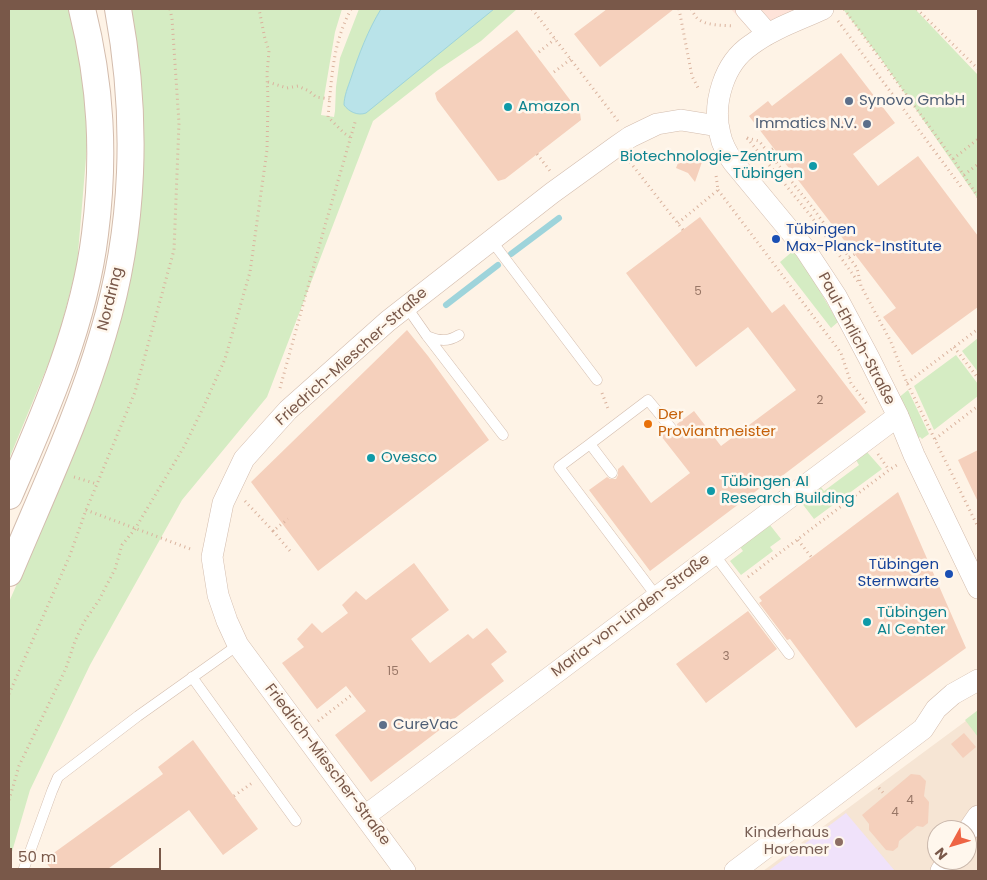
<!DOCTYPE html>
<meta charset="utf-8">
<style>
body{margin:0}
#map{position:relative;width:987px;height:880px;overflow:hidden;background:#fef3e6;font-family:Poppins,sans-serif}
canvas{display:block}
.frame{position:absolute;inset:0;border:10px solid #795849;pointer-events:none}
.north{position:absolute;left:927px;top:820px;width:50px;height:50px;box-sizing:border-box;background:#fff7ed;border:1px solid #c9b7ab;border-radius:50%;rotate:231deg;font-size:14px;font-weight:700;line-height:20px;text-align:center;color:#795849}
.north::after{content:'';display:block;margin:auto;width:18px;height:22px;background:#ee6444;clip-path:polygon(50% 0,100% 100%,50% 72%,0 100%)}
.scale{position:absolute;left:10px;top:848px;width:151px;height:22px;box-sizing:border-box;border:2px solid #795849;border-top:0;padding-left:6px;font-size:15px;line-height:18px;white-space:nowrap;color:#795849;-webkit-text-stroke:4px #fff7ed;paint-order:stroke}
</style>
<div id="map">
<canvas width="987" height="880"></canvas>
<div class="frame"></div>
<div class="north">N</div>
<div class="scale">50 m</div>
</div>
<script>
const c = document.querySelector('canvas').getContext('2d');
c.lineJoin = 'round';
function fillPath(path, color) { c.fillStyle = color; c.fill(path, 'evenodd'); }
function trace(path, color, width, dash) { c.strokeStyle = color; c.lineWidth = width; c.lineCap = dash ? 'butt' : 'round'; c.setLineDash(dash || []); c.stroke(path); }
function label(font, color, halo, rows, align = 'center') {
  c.font = font + ' Poppins,sans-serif'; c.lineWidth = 5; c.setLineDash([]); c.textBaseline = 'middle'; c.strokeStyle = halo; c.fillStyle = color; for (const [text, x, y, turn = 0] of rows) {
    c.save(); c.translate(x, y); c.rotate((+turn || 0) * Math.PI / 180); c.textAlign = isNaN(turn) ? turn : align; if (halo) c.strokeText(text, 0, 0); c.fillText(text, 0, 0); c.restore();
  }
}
fillPath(new Path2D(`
 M 978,712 L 978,871 L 763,871 ZM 937,830 L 967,830 L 967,860 L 937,860 Z`), '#f6e5d4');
fillPath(new Path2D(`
 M 731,9 L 808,9 L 754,35 Z`), '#fee3d9');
fillPath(new Path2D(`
 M 846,813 L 895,871 L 768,871 Z`), '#f0e2fa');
fillPath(new Path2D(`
 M 9,9 L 69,9 L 82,67 L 86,105 L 87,146 L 77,265 L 57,343 L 9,459 Z
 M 131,9 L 342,9 L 335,32 L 321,115 L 334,117 L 335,111 L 336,87 L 340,58 L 359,9 L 517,9 L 481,41 L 438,70 L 373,121 L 267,397 L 182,500 L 90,665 L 30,790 L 9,862 L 9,602 L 65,474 L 124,300 L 144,155 L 140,64 Z
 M 843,9 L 915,9 L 978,75 L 978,199 L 881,59 Z
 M 793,251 L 811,276 L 838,322 L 831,328 L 780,262 Z
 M 978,338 L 978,372 L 962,351 Z
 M 956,355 L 978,384 L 978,396 L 934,430 L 914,386 Z
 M 908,390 L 929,434 L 922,439 L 920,437 L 916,440 L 897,399 Z
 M 867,452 L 882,469 L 814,519 L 801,502 L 821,487 L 824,491 L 859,465 L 856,460 Z
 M 770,525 L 781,539 L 770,547 L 773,551 L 741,575 L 730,561 L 743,551 L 740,547 Z
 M 978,710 L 978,737 L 965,720 Z`), '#d5ecc3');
const water = new Path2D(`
 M 381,9 L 494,9 L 366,113 C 358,116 349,112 344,105 C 344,96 348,87 351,78 C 359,54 368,30 381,9 Z`);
fillPath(water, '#b9e3e9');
trace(water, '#9ed4db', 1);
trace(new Path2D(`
 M 511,254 L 559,218
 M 446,305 L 498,265`), '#9ed4db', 6);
fillPath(new Path2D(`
 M 607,9 L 674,9 L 600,67 L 574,34 Z
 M 517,30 L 580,113 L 581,120 L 505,179 L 498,181 L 437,100 L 435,93 Z
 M 841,53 L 895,123 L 853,154 L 878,186 L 918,156 L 978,236 L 978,307 L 912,355 L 883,317 L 896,308 L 749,116 L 768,101 L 772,106 Z
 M 682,153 L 702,162 L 695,182 L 688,173 L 676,168 Z
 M 700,217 L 772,313 L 784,304 L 866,412 L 778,479 L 776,476 L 650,571 L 589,490 L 607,477 L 610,479 L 616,479 L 618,475 L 618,469 L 623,465 L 651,503 L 690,473 L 661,436 L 666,432 L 669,435 L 675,434 L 678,430 L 677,424 L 694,411 L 721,446 L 796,390 L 748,327 L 696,367 L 626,273 Z
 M 407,330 L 428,356 L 489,440 L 318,571 L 251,482 Z
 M 978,450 L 978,502 L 958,460 Z
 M 898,492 L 966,648 L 856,728 L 790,639 L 787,640 L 759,603 L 762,601 L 759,597 Z
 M 414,563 L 449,610 L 411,639 L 430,663 L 468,634 L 473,639 L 487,628 L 507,652 L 491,664 L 504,681 L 371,782 L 335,735 L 366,711 L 346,686 L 317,709 L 282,663 L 304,647 L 297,639 L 312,623 L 322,633 L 348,613 L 342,605 L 356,591 L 366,600 Z
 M 748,611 L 777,649 L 706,703 L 676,664 Z
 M 964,733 L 976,747 L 963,758 L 951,744 Z
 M 193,740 L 258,829 L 223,855 L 189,810 L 105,871 L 53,871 L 44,860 L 163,774 L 158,767 Z
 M 911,774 L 920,775 L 926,781 L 924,796 L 929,802 L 928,823 L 923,827 L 917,826 L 899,841 L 898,847 L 893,851 L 886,850 L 869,830 L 869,824 L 862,815 Z`), '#f5d0bc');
const service = new Path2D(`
 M 491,240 L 597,380
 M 406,306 L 427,336 L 503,435
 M 427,336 C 439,341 448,342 459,335
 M 590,444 L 648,400 L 671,428
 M 612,473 L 590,444 L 559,467 L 657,597
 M 714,554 L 789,654
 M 192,677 L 296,821
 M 23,871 L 52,791 L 58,777 L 138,716 L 238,645`);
const minor = new Path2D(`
 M 746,9 L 768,34
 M 823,9 C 799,20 772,29 751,45 C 724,63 712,103 720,134 C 722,145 727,153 733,162 L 805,249 L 836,296 L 869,358 L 898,416 L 914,455 L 978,588
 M 365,816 L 898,416
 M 967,832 L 978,816
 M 405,871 L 238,645 L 227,621 L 218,595 L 212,557 L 223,503 L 244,459 L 288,410 L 388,321 L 552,193 L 617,146 L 630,137 L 657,124 L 681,120 L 718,126
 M 735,871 L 923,729 L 936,709 L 953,694 L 978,680
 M 941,871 L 948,860`);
const tertiary = new Path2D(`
 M 9,496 C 45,413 84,325 95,234 C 105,156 101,85 82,9
 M 9,573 C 42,494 79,416 103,334 C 135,229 138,117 118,9`);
trace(service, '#d3bcad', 11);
trace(minor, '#d3bcad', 22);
trace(tertiary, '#d3bcad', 28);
trace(new Path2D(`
 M 532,9 L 618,121
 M 679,9 L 692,76 L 699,90
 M 691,9 C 693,12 695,16 698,19 C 707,26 723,25 734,26
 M 844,9 L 953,159 L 978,197
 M 917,9 L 978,69
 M 838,21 L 962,188
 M 539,52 L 555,39
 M 554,72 L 571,59
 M 268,82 L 287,88 L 298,86 L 309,91 L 316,97 L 330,99
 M 350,137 L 344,133 L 328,117 C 331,87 332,55 343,27 C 345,21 348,15 351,9
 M 747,138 L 759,141 L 812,207 L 857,268 L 861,286 L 891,342 L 907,383 L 978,527
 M 747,138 L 811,216 L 859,283
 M 768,152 L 774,148
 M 537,154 L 550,171
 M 953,159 L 978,139
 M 630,162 L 683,230
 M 964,175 L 978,164
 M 718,190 L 841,353 L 851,383 L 867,404
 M 678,223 L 718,190 L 716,175
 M 849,257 L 855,254
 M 954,347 L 978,378
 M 907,383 L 978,329
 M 280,388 L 324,229 L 356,119
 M 602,393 L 609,411
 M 935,439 L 978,406
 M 878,454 L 889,470
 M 74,477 L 97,484
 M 245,501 L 273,531 L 288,519
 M 86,510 L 193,550
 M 273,531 L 290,551
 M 798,540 L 812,558
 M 748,577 L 889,470 L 897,465
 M 9,694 L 70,555 L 86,510 L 97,484 L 135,392 L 174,250 L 179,123 L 172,19 L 170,9
 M 318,721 L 353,694
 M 879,788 L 885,795
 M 234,796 L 252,783
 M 9,800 L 19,766 L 66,668 L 75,641 L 84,622 L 99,600 L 115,569 L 122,545 L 135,529 L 185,445 L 204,406 L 225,359 L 250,272 L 267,150 L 268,102 L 267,74 L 269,51 L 265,39 L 259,9`), '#dab39e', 3, [1, 4]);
trace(service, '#fff', 10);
trace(minor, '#fff', 21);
trace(tertiary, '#fff', 26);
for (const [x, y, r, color] of [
 [849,101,5,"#5c6f8a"],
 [508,107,5,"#0f9aa8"],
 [867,124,5,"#5c6f8a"],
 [813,166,5,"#0f9aa8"],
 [776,239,5,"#1a4fb4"],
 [648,424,5,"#e8710a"],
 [371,458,5,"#0f9aa8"],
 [711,491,5,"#0f9aa8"],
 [949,574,5,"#1a4fb4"],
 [867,622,5,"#0f9aa8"],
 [383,725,5,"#5c6f8a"],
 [839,842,5,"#8d6e63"]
]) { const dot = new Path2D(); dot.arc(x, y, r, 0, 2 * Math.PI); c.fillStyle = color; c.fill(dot); trace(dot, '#fff7ed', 2); }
label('12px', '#987666', null, [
 ["5",698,292],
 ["2",820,401],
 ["3",726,657],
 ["15",393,672],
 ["4",910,801],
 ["4",895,813]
]);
label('15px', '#4e5e75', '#fff7ed', [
 ["Synovo GmbH",859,101],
 ["Immatics N.V.",857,124,"right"],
 ["CureVac",393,725]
], 'left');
label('15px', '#0d838f', '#fff7ed', [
 ["Amazon",518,107],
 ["Biotechnologie-Zentrum",803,157,"right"],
 ["Tübingen",803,174,"right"],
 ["Ovesco",381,458],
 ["Tübingen AI",721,482],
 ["Research Building",721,499],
 ["Tübingen",877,613],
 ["AI Center",877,630]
], 'left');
label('15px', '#164399', '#fff7ed', [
 ["Tübingen",786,230],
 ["Max-Planck-Institute",786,247],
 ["Tübingen",939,565,"right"],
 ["Sternwarte",939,582,"right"]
], 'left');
label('15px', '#795849', '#fff7ed', [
 ["Nordring",111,299,-76],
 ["Paul-Ehrlich-Straße",856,339,62],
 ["Friedrich-Miescher-Straße",352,357,-42],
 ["Maria-von-Linden-Straße",631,616,-37],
 ["Friedrich-Miescher-Straße",327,765,53]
]);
label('15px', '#c56008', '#fff7ed', [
 ["Der",658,415],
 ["Proviantmeister",658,432]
], 'left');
label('15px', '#785e54', '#fff7ed', [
 ["Kinderhaus",829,833],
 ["Horemer",829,850]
], 'right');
</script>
